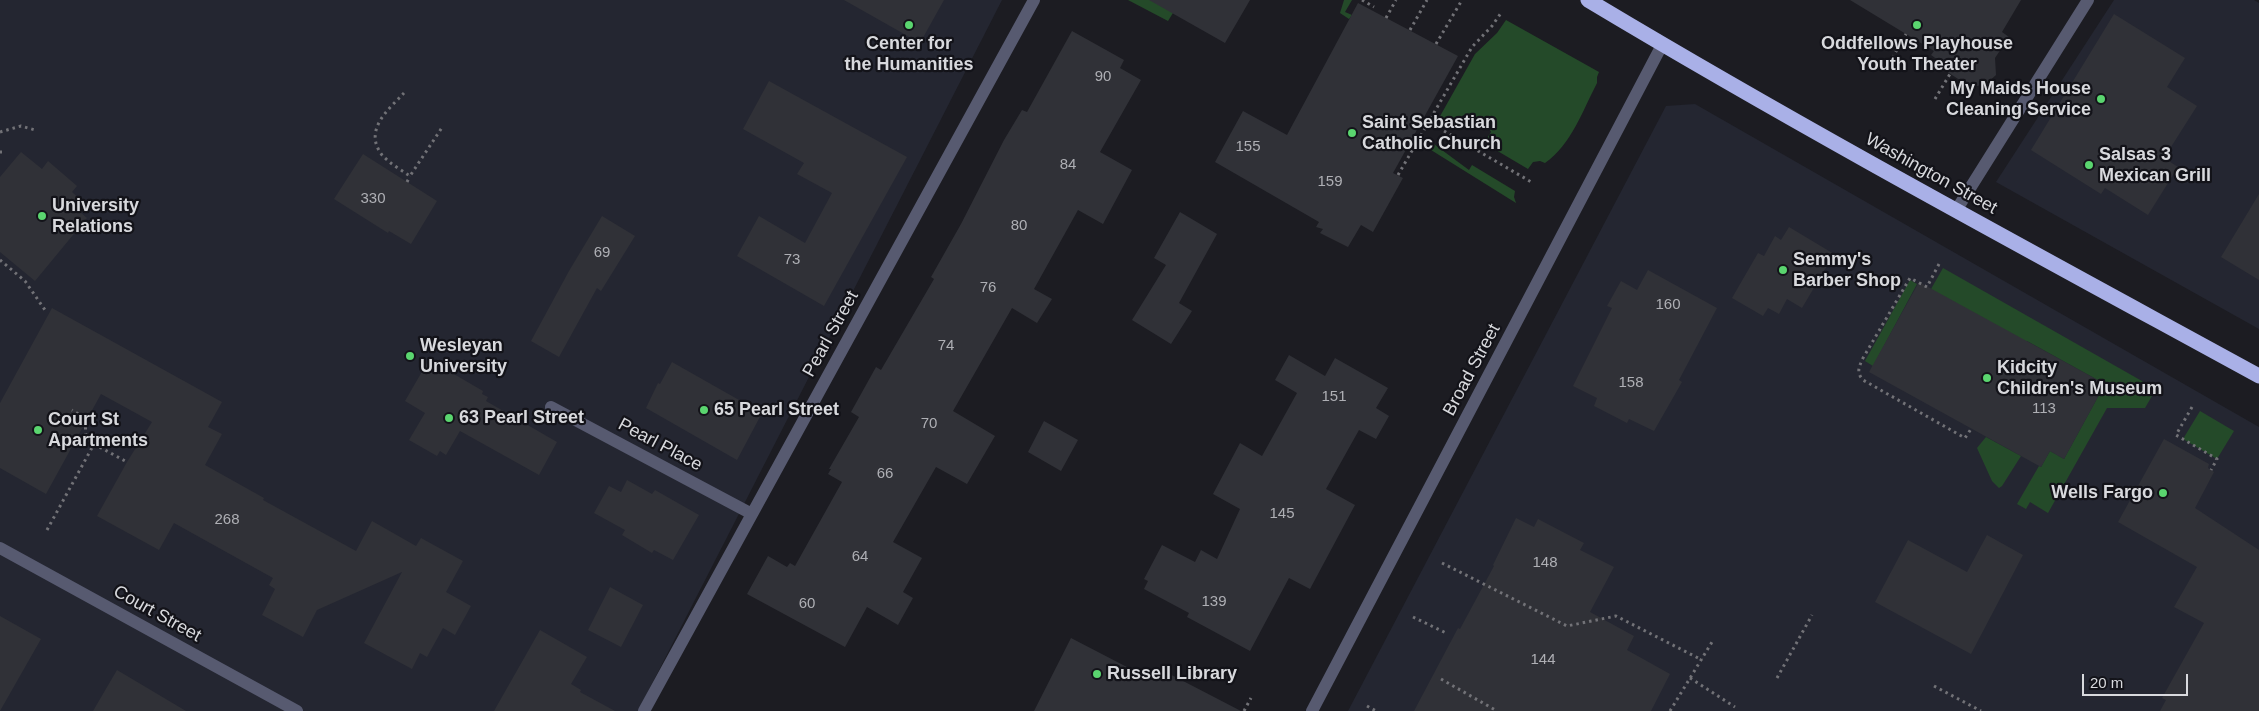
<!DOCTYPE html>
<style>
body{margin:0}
#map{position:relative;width:2259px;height:711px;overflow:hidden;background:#1c1c22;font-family:Helvetica,sans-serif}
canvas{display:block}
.scale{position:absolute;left:2082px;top:674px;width:106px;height:22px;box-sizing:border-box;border:2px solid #d8d9dd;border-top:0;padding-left:6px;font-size:15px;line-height:18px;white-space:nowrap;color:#d8d9dd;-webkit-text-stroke:4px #131319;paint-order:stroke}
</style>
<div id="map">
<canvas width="2259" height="711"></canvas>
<div class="scale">20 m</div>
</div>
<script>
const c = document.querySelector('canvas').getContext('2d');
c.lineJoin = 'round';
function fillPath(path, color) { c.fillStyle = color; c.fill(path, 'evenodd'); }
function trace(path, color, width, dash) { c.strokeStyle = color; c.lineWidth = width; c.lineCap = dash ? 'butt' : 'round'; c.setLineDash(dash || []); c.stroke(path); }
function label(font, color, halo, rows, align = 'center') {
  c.font = font + ' Helvetica,sans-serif'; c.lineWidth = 4.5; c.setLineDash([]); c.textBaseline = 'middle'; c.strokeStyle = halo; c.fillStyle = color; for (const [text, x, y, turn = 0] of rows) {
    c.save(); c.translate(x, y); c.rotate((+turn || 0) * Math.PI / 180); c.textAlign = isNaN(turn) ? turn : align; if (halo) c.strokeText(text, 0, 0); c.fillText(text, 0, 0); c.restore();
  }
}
fillPath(new Path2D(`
 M 0,0 L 1002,0 L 638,711 L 0,711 Z
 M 2114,0 L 2254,0 L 2259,3 L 2259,329 L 1996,182 Z
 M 1695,104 L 2259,427 L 2259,711 L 1348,711 L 1666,106 Z`), '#242631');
fillPath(new Path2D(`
 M 1128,0 L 1181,0 L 1168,21 Z
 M 1344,0 L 1352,0 L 1345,12 L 1352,15 L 1349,19 L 1340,13 Z
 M 1506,20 L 1599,72 L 1597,77 L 1597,83 C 1583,110 1571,145 1545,163 L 1540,161 L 1533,162 L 1528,169 L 1484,143 L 1491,132 C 1486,120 1476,114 1463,115 L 1455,128 L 1439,118 L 1475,54 L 1497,33 Z
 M 1427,139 L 1469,170 L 1472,165 L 1515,191 L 1514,197 L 1516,203 L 1423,145 Z
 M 1943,268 L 2156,389 L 2145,408 L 2107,408 L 2048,513 L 2030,502 L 2026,509 L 2017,504 L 2039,466 L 2041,467 L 2050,451 L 2064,459 L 2105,384 L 2027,341 L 2015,364 L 1931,289 Z
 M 1910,280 L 1917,284 L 1873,366 L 1865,361 Z
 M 2200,411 L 2234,431 L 2217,459 L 2183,439 Z
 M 1986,437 L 2021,456 L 2002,486 L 1999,488 L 1992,481 L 1977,448 Z`), '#244a29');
fillPath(new Path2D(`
 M 844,0 L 944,0 L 920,43 Z
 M 1149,0 L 1250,0 L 1225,43 Z
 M 1850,0 L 2021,0 L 2002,32 L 2009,37 L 1995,58 L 1996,75 L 1986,84 L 1977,86 L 1969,86 L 1935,64 L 1938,60 L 1931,55 L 1934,51 Z
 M 1358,3 L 1458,56 L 1393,173 L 1403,178 L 1373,232 L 1361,225 L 1348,247 L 1320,233 L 1323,229 L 1316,227 L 1319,222 L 1215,162 L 1243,111 L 1287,135 Z
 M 2114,14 L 2185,58 L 2167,87 L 2197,106 L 2164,158 L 2178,167 L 2148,215 L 2105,188 L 2101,194 L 2031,150 Z
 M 1072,31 L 1124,60 L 1120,68 L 1141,80 L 1100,152 L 1132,170 L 1103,224 L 1078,210 L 1034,289 L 1052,299 L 1037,323 L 1012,308 L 953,411 L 995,436 L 967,484 L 936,467 L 893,542 L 922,558 L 903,592 L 913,598 L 898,625 L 867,607 L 845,647 L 747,594 L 768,556 L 787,567 L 790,563 L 795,566 L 842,482 L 828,474 L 831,469 L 829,469 L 859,417 L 851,412 L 876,367 L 881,370 L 934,279 L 931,277 L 961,224 L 1004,140 L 1022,110 L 1027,112 Z
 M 769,81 L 907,157 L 824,306 L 737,256 L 759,216 L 805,243 L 832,193 L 797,174 L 804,163 L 743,129 Z
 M 21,152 L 42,169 L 48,161 L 77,186 L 72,192 L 87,206 L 81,213 L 87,218 L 35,281 L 0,252 L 0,177 Z
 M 363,154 L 437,201 L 411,244 L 389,231 L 388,233 L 334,199 Z
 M 2259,194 L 2259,280 L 2221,257 Z
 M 1180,212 L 1217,234 L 1179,303 L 1192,311 L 1171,344 L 1132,320 L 1166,265 L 1154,258 Z
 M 602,216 L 635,236 L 601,291 L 597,288 L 559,357 L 531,341 L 569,271 Z
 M 1789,227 L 1834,254 L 1802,308 L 1787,299 L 1779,314 L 1768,308 L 1763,316 L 1732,298 L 1758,253 L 1764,256 L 1775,236 L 1781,240 Z
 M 1648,270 L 1717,308 L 1679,380 L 1682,382 L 1654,431 L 1629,419 L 1627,423 L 1594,406 L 1597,398 L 1573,386 L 1612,308 L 1607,306 L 1621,281 L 1637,290 Z
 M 1919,282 L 2105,384 L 2064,459 L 2050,451 L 2041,467 L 1869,372 Z
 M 52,308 L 222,402 L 208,427 L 222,434 L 205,465 L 264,498 L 263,500 L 356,551 L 372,521 L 416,546 L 421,538 L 463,561 L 446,592 L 471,606 L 455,635 L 443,628 L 427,657 L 420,653 L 412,669 L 364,643 L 402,572 L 317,610 L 303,637 L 262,615 L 275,589 L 269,585 L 273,578 L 174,523 L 159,550 L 97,516 L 127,462 L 152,422 L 101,394 L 46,494 L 0,468 L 0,403 Z
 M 1289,355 L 1325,376 L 1335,358 L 1388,388 L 1376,408 L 1389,416 L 1376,439 L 1359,430 L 1326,489 L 1355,505 L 1310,589 L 1289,578 L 1250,651 L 1187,617 L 1189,613 L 1144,589 L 1148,581 L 1144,579 L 1162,545 L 1195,562 L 1201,550 L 1217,559 L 1240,509 L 1213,494 L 1240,443 L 1262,456 L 1297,393 L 1275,380 Z
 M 672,362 L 762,413 L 737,460 L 646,408 L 658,383 L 660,384 Z
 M 427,363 L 445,374 L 447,370 L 483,391 L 482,394 L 488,397 L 486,401 L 557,442 L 539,475 L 460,431 L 446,455 L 440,451 L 437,456 L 409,440 L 425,413 L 405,401 Z
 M 1044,421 L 1078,440 L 1061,471 L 1028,452 Z
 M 2164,439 L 2209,464 L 2208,468 L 2214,472 L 2195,508 L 2259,550 L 2259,711 L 2160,711 L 2166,700 L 2162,698 L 2204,623 L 2174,607 L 2197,567 L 2118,522 Z
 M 627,480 L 652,494 L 655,490 L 699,515 L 673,560 L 654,550 L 652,553 L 622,535 L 625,530 L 594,513 L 609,486 L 621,492 Z
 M 1516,518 L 1534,527 L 1538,519 L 1584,543 L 1580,550 L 1614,567 L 1590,612 L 1634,636 L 1627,650 L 1670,674 L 1651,711 L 1414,711 L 1458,628 L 1460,629 L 1494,566 L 1493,565 Z
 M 1987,535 L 2023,555 L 1971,654 L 1875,602 L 1908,540 L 1967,572 Z
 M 610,587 L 643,605 L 621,647 L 588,630 Z
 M 0,616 L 41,639 L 0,711 Z
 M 540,630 L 587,657 L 571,684 L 581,690 L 580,692 L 615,711 L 494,711 Z
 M 1071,638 L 1152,680 L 1158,668 L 1241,711 L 1034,711 Z
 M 117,670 L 186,711 L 93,711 Z`), '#303137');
trace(new Path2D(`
 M 1362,0 L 1374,7
 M 1386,18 L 1396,0
 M 1410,30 L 1427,0
 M 1436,44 L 1462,0
 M 1886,69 L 1906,34
 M 404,93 C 388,110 363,130 382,155 C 389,163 401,170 410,176 L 443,126
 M 1935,99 L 1950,74
 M 1444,131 L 1533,183
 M 0,132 L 21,126 L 35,130
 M 0,152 L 2,152
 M 1398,175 L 1472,47 L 1492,26 L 1501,13
 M 407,182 L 410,176
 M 0,260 L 25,281 L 45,310
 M 1939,264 L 1927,287 L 1910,278 L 1863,358 C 1859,367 1856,372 1863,380 L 1965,438 L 1971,429
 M 2192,407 L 2176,435 L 2217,459 L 2211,470
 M 94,444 L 127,462
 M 47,530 L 94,444 L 86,439 L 85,418 L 72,410
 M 1442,563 L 1567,626 L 1616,616 L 1702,660
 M 1413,617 L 1446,633
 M 1690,678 L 1735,707
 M 1777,678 L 1812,615
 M 1441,679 L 1497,711
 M 1934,686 L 1981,711
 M 1367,706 L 1376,711
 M 1244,711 L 1251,698
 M 1670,711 L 1712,642`), '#727277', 3, [2.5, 4]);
trace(new Path2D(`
 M 1957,209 L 2088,0
 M 551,407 L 752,514
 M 0,548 L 297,711
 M 644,711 L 1034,0
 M 1312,711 L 1662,45`), '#575a70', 12);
trace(new Path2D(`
 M 1588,0 C 1808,132 2034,253 2259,376`), '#a9b0e7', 15);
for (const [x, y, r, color] of [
 [909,25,5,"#5ad56f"],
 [1917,25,5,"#5ad56f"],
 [2101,99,5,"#5ad56f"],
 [1352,133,5,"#5ad56f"],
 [2089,165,5,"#5ad56f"],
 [42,216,5,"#5ad56f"],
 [1783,270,5,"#5ad56f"],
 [410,356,5,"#5ad56f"],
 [1987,378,5,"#5ad56f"],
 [704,410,5,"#5ad56f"],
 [449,418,5,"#5ad56f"],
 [38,430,5,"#5ad56f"],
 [2163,493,5,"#5ad56f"],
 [1097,674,5,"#5ad56f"]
]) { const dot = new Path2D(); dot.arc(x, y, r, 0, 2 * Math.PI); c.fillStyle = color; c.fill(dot); trace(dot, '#131319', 2); }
label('15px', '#aeafb4', null, [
 ["90",1103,77],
 ["155",1248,147],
 ["84",1068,165],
 ["159",1330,182],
 ["330",373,199],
 ["80",1019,226],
 ["69",602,253],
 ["73",792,260],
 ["76",988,288],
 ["160",1668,305],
 ["74",946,346],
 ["158",1631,383],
 ["151",1334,397],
 ["113",2044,409],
 ["70",929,424],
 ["66",885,474],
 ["145",1282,514],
 ["268",227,520],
 ["64",860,557],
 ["148",1545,563],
 ["139",1214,602],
 ["60",807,604],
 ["144",1543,660]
]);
label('bold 18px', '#d8d9dd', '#131319', [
 ["Center for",909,44,"center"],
 ["the Humanities",909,65,"center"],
 ["Oddfellows Playhouse",1917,44,"center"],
 ["Youth Theater",1917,65,"center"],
 ["My Maids House",2091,89,"right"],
 ["Cleaning Service",2091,110,"right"],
 ["Saint Sebastian",1362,123],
 ["Catholic Church",1362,144],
 ["Salsas 3",2099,155],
 ["Mexican Grill",2099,176],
 ["University",52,206],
 ["Relations",52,227],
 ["Semmy's",1793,260],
 ["Barber Shop",1793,281],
 ["Wesleyan",420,346],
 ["University",420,367],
 ["Kidcity",1997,368],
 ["Children's Museum",1997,389],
 ["65 Pearl Street",714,410],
 ["63 Pearl Street",459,418],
 ["Court St",48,420],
 ["Apartments",48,441],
 ["Wells Fargo",2153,493,"right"],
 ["Russell Library",1107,674]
], 'left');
label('18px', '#d8d9dd', '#131319', [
 ["Washington Street",1931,174,29],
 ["Pearl Street",831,334,-61],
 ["Broad Street",1472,370,-62],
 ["Pearl Place",660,445,28],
 ["Court Street",157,614,29]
]);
</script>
